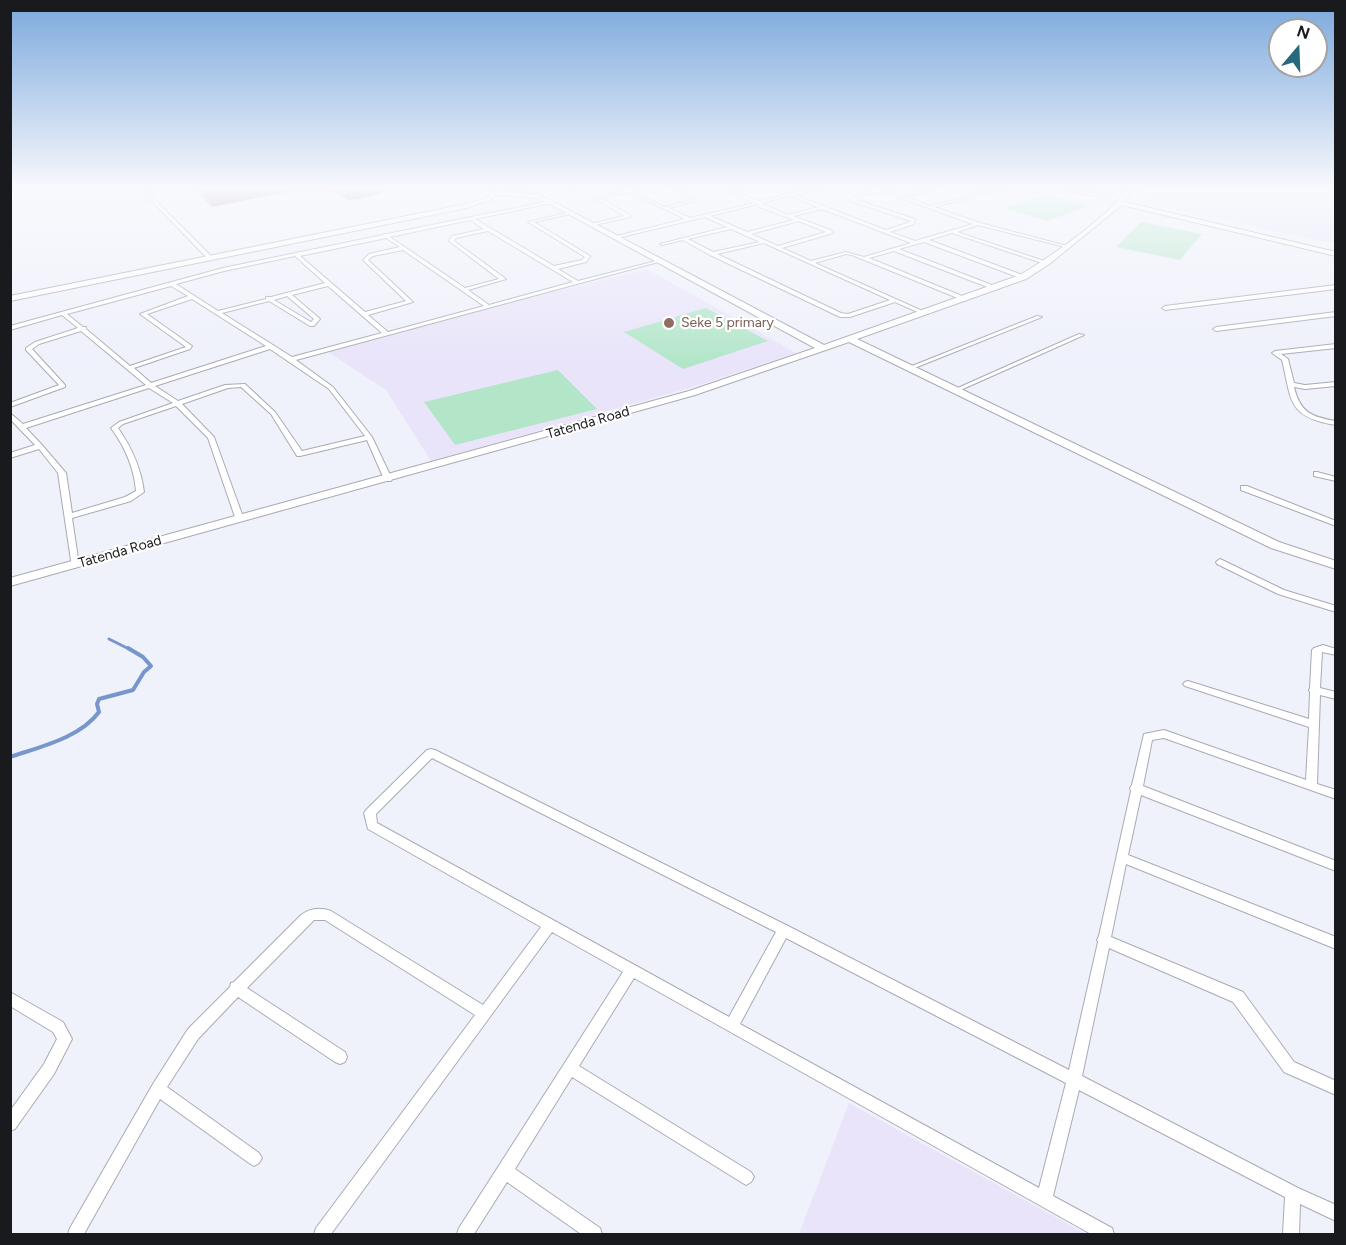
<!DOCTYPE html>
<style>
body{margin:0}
#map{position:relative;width:1346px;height:1245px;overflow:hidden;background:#eff1fb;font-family:Figtree,sans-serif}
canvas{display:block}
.frame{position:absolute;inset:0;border:12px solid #191a1d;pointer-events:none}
.north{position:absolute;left:1268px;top:18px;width:60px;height:60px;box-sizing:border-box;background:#fff;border:2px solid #a3a3a5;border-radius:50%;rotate:19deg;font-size:16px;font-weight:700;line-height:24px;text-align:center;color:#191a1d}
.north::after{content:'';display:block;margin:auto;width:21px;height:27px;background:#28697d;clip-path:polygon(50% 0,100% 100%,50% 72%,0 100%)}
</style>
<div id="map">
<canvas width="1346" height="1245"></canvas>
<div class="frame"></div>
<div class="north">N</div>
</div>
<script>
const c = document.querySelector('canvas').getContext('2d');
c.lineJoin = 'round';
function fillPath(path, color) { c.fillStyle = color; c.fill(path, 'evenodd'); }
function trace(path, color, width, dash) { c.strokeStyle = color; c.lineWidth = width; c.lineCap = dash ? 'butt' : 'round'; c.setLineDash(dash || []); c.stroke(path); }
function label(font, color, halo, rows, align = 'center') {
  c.font = font + ' Figtree,sans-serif'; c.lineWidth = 4.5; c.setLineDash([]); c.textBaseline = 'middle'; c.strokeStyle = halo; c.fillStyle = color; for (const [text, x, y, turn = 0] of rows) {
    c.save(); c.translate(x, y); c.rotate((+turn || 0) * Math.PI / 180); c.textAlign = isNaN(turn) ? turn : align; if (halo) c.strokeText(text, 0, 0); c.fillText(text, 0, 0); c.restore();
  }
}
fillPath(new Path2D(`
 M 1151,188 L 1335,188 L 1335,244 L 1158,206 L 1143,201 Z
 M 647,269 L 796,353 L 696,386 L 431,461 L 386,390 L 328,352 L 549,293 Z
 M 849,1103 L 1086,1234 L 799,1234 Z`), '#e9e4fa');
fillPath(new Path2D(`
 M 1045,194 L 1089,206 L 1047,221 L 1003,208 Z
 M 1141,222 L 1202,234 L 1180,260 L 1116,247 Z
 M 706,308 L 768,341 L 683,369 L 624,332 Z
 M 558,370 L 597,409 L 455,445 L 424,402 Z`), '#b3e6c9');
trace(new Path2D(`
 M 109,639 L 131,650`), '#7796cb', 3);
trace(new Path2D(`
 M 10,757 C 39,747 80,738 99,712 L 97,704 L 99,699 L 133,690 L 144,672 L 151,666 L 143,657 L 128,648`), '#7796cb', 4);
const street = new Path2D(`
 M 139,188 L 143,188 L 212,257 L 212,259 L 208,259 Z
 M 570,188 L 577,188 L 571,190 L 569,189 Z
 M 624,188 L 665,207 L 691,200 L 669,188 L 674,188 L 697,200 L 669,208 L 690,218 L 754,203 L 720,188 L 726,188 L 759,201 L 814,188 L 821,188 L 795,195 L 886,230 L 910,222 L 911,221 L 850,201 L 850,199 L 860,194 L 876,190 L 873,188 C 883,188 892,196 902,196 C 914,196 928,188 942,188 L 906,197 L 930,206 L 1000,188 L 1000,190 L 934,207 L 980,223 L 1067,246 L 1065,247 L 978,225 L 957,232 L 1047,262 L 1047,263 L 1045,264 L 952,233 L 929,240 L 1025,276 L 1025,278 L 1023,279 L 924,242 L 899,249 L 997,287 L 998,288 L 995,290 L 894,251 L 869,258 L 967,298 L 968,299 L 965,301 L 852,255 L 846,254 L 815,263 L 927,313 L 922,314 L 895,302 L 850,317 L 840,317 L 710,255 L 683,240 L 662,245 L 660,244 L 727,227 L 705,217 L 613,239 L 613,237 L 685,219 L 629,192 L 600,198 L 630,215 L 630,217 L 591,226 L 591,224 L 624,216 L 594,198 L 625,191 L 623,189 ZM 881,191 L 973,224 L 915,241 L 890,232 L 914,224 L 915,219 L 856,200 L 862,196 ZM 790,196 L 818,207 L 788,215 L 761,203 ZM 758,204 L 759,207 L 794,220 L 747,232 L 710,216 ZM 822,209 L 911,243 L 864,257 L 846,252 L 811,261 L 782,248 L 833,233 L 833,231 L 793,216 ZM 799,221 L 826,232 L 778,246 L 751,234 ZM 731,229 L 760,242 L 713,252 L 688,239 ZM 764,243 L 890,300 L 848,314 L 841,313 L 717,254 Z
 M 1050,188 L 1060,188 L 1105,195 L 1111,193 L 1115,188 L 1119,188 L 1113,195 L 1105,197 Z
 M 550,201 L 552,203 L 475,219 L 554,266 L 582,260 L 585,257 L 528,222 L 570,212 L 570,214 L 534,222 L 590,256 L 590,257 L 586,262 L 558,269 L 578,281 L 660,260 L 662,261 L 296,360 L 333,387 L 372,437 L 392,479 L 391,481 L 388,481 L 384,479 L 367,440 L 300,456 L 297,456 L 271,414 L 241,387 L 228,388 L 182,404 L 214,437 L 243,517 L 239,519 L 235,517 L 208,438 L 176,406 L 123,424 L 118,428 C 132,448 141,468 144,492 L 131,501 L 72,518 L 79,565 L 75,568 L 72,567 L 58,473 L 39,449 L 10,458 L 10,453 L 35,445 L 10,419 L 10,413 L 23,424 L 146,385 L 81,331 L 39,344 L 32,349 L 65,385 L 65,387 L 10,407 L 10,403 L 59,385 L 26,350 L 26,348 L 35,342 L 78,328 L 62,315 L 10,330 L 10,326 L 223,268 L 383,235 L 385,234 L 387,234 ZM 470,220 L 484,229 L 452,236 L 449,241 L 499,279 L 465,288 L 390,237 ZM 488,231 L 573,282 L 489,305 L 468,290 L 506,279 L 454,241 L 456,238 ZM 386,238 L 400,247 L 369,254 L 363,260 L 406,301 L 365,312 L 300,256 ZM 403,250 L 484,306 L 388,332 L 368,315 L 413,302 L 368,260 L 373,256 ZM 295,256 L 325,283 L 271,297 L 266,297 L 266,299 L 218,311 L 176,284 L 224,271 ZM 171,286 L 188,296 L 140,314 L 186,347 L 130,366 L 86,329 L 86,327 L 83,327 L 67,314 ZM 328,286 L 382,333 L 292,357 L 222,313 L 269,301 L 310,326 L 314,326 L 320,319 L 319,318 L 292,295 ZM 287,296 L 314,319 L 311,322 L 274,300 ZM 192,299 L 266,346 L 151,383 L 134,368 L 190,349 L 192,346 L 147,314 ZM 270,349 L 329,389 L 365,436 L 302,451 L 275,412 L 245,384 L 225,385 L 178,401 L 155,386 ZM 149,388 L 173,403 L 119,422 L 111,428 C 125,447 134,467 136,491 L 125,497 L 72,513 L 66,473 L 42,445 L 26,428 Z
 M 1336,285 L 1336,289 L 1165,310 L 1162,308 L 1165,306 Z
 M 1336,312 L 1336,316 L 1216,331 L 1213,329 L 1216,327 Z
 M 1037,316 L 1042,317 L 912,369 L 907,368 Z
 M 1079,334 L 1084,335 L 956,392 L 951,391 Z
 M 1336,344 L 1336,348 L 1281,354 L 1288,359 L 1294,383 L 1305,385 L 1336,382 L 1336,386 L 1305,389 L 1294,387 C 1300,412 1311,417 1336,421 L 1336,425 C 1287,417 1292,401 1282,360 L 1272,353 L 1275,351 Z
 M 1314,472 L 1317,472 L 1336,477 L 1336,481 L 1314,476 Z
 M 1241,486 L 1247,486 L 1336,521 L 1336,526 L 1241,490 Z
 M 1220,559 L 1284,590 L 1336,606 L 1336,612 L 1278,594 L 1217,564 L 1216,562 Z
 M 1323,645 L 1336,649 L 1336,655 L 1322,652 L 1320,688 L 1336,692 L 1336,699 L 1320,695 L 1317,784 L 1336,790 L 1336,799 L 1164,738 L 1152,740 L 1143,786 L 1336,861 L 1336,871 L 1141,795 L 1128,855 L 1336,937 L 1336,949 L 1126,864 L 1111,937 L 1243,992 L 1294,1062 L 1336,1081 L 1336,1095 L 1284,1072 L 1233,1002 L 1109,948 L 1082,1076 L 1298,1188 L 1336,1205 L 1336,1221 L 1300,1204 L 1299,1234 L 1283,1234 L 1285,1197 L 1079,1090 L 1053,1196 L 1112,1228 L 1114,1234 L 1091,1234 L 634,978 L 579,1066 L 751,1172 L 754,1177 L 751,1182 L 746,1185 L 741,1182 L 572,1077 L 515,1169 L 600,1228 L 602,1234 L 581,1234 L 507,1182 L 474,1234 L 457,1234 L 459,1228 L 623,972 L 552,932 L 331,1234 L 314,1234 L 316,1228 L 475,1015 L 325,920 L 314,920 L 247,988 L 345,1052 L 347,1057 L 345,1062 L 340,1064 L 335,1062 L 238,997 L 198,1039 L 167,1087 L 259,1153 L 262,1158 L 259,1163 L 254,1166 L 249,1163 L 160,1099 L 84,1234 L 68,1234 L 70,1228 L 153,1084 L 188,1029 L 230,987 L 231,983 L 234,982 L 301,915 C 310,908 320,907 331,911 L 483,1005 L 541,927 L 368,829 L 364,813 L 366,810 L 427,750 L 431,749 L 435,750 L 788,926 L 1069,1070 L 1098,942 L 1097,940 L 1099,936 L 1131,791 L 1130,788 L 1132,785 L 1144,734 L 1164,730 L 1306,780 L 1309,727 L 1185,686 L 1183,684 L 1185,682 L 1188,681 L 1309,719 L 1310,692 L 1309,690 L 1310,688 L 1312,650 L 1314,648 ZM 432,758 L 776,932 L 729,1017 L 377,823 L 376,814 ZM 786,938 L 1066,1083 L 1039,1188 L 740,1024 Z
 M 10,992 L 63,1022 L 72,1039 L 54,1074 L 15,1129 L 10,1131 L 10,1111 L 44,1064 L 57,1039 L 53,1032 L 10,1006 Z`);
const secondary = new Path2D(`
 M 496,188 L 503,188 L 500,191 L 536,194 L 552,201 L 824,345 L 1020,275 C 1050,257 1110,216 1127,188 L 1133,188 L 1125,202 L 1336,252 L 1336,256 L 1122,205 L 1048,265 L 1026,279 L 857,339 L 1279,542 L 1336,561 L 1336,569 L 1271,548 L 849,342 L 695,395 L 10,586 L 10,578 L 689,391 L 815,348 L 548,203 L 535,198 L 496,195 L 490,200 L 467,208 L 10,301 L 10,296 L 466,204 L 486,198 Z`);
trace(street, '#a9abb4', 2);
trace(secondary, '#a9abb4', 2);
fillPath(street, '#fff');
fillPath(secondary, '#fff');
fillPath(new Path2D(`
 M 197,188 L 382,188 L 383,193 L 359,199 L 348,200 L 334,192 L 296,190 L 212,207 L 200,195 Z`), '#a9a09c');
fillPath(new Path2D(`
 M 238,188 L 296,188 L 296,190 L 212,207 L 208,194 Z
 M 345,188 L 382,188 L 383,193 L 359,199 L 348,200 Z`), '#89827f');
const building = new Path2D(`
 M 202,188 L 238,188 L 208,194 Z`);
fillPath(building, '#c4bab5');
trace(building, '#89827f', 1.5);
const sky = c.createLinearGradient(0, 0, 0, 362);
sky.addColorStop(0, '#7ba8dc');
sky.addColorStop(0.52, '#f8f9fd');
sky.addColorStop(1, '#f8f9fd00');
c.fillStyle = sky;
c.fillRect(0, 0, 1346, 362);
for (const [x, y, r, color] of [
 [669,323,6,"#8d6e63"]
]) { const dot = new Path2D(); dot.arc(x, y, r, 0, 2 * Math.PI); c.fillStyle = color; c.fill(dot); trace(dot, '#fff', 2); }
label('14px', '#785e54', '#fff', [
 ["Seke 5 primary",681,323]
], 'left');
label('14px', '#191a1d', '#fff', [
 ["Tatenda Road",588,423,-16],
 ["Tatenda Road",120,552,-16]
]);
</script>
